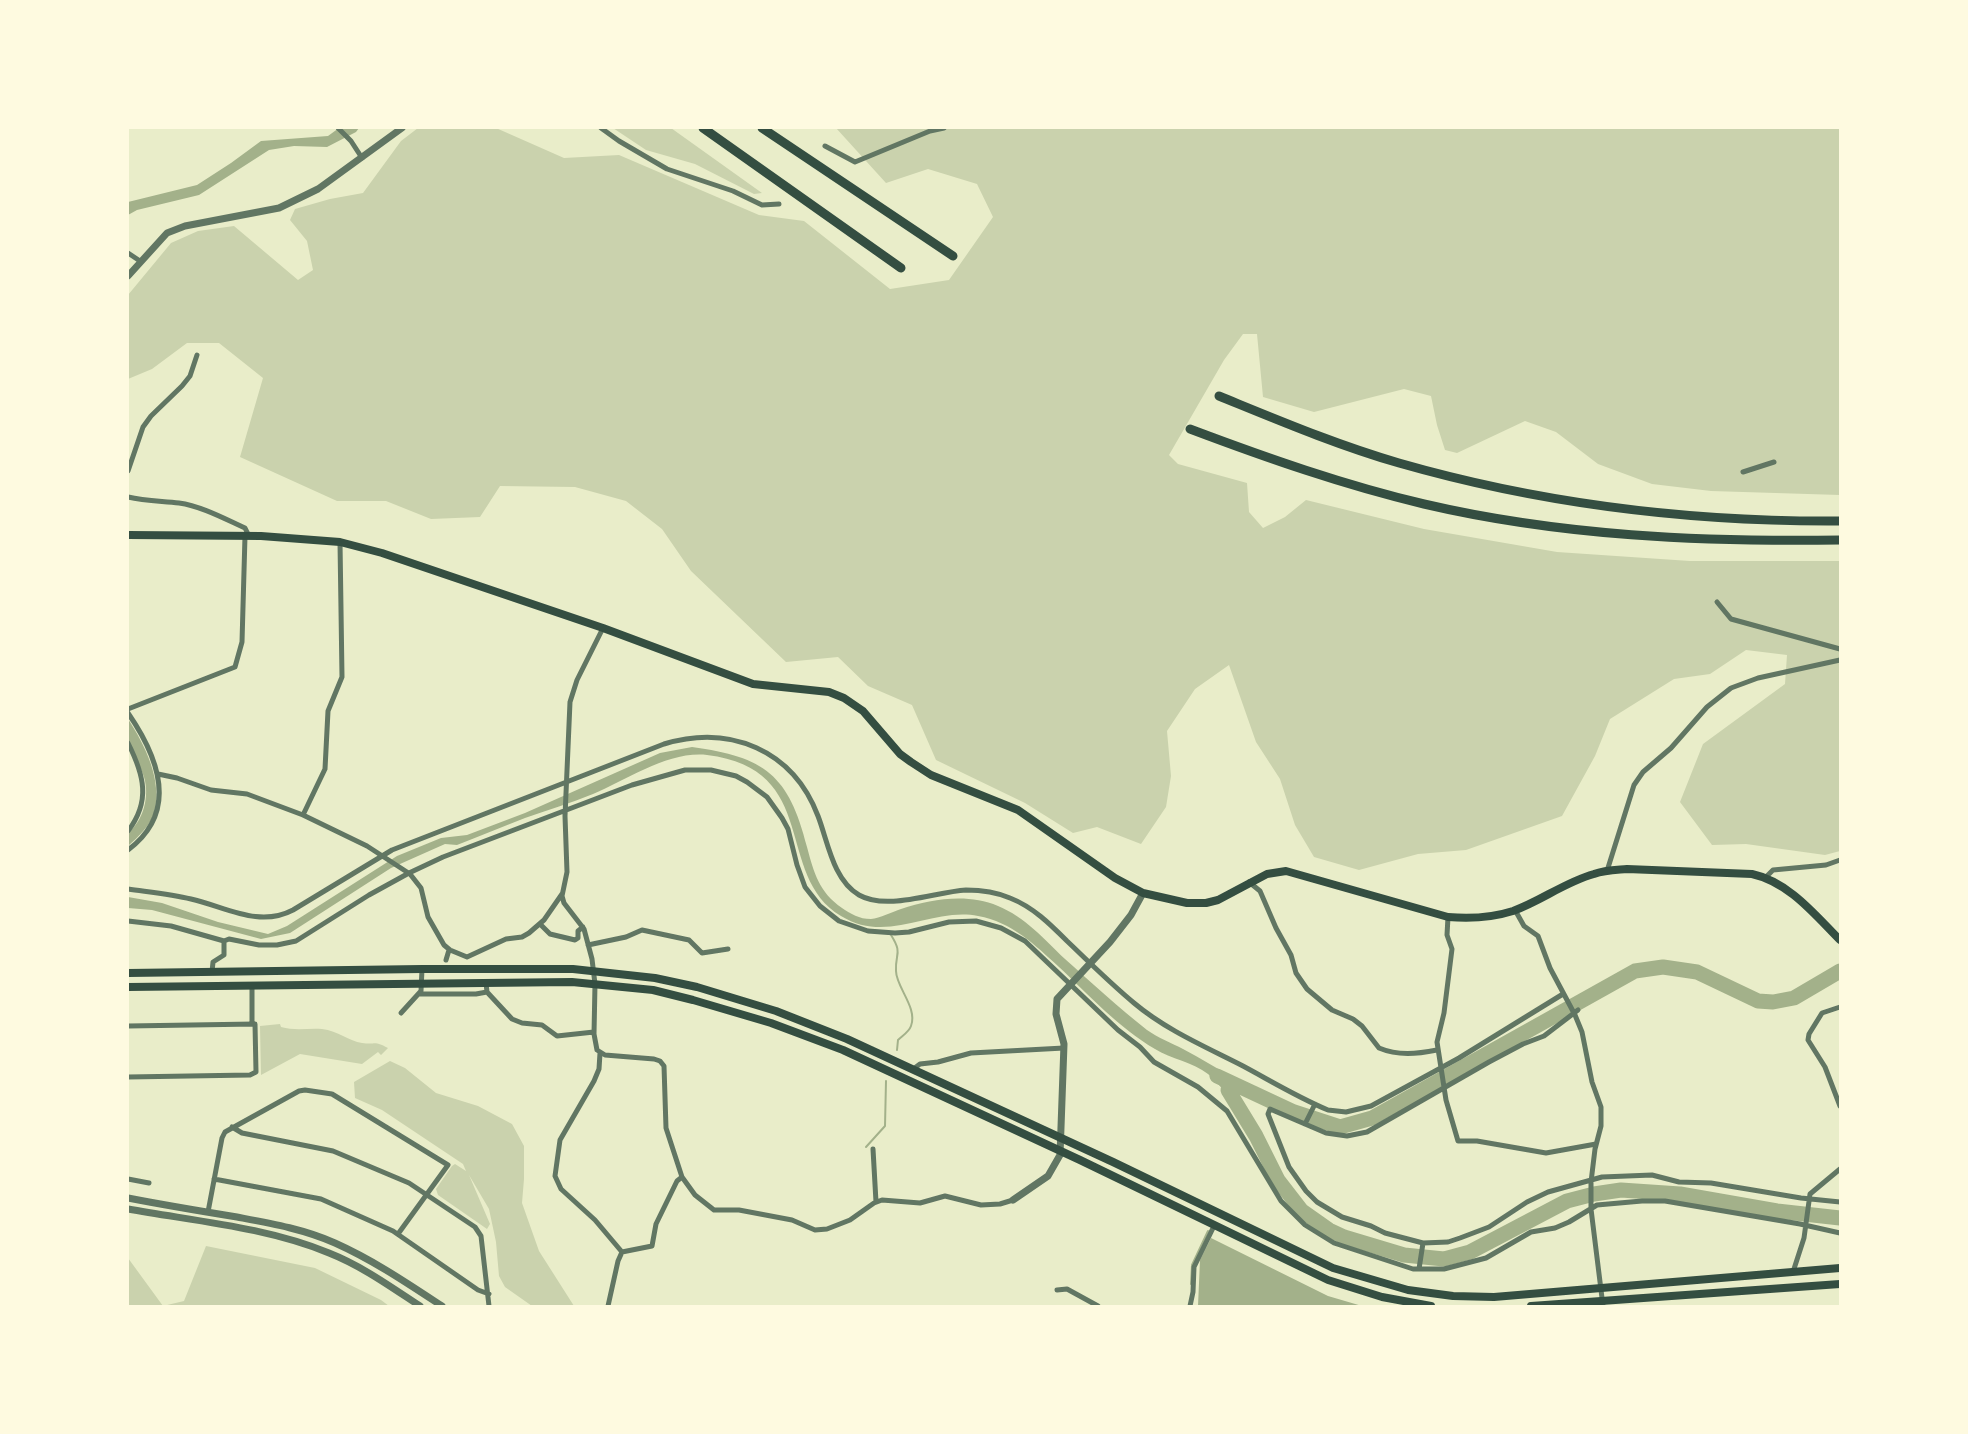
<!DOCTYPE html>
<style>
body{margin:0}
#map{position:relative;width:1968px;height:1434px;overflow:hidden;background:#e9edc9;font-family:Manrope,sans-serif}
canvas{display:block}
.frame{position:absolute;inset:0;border:129px solid #fefae0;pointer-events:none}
</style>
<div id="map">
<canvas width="1968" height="1434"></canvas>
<div class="frame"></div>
</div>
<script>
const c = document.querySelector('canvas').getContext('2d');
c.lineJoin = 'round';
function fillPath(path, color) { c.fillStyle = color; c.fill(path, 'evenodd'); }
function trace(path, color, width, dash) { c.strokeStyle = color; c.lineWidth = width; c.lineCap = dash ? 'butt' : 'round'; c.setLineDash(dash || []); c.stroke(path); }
fillPath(new Path2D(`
 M 418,128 L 496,128 L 564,158 L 619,155 L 759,215 L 804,221 L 890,289 L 949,280 L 993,217 L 977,184 L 928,169 L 886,183 L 836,128 L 1840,128 L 1840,495 L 1711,491 L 1652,484 L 1598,464 L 1556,432 L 1525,421 L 1457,453 L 1445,450 L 1437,425 L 1431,396 L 1404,389 L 1314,412 L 1263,397 L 1257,334 L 1243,334 L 1224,360 L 1169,455 L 1178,464 L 1247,483 L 1249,512 L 1263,528 L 1285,517 L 1306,500 L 1424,529 L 1557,552 L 1690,561 L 1840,561 L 1840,851 L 1825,855 L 1746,844 L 1712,845 L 1680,802 L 1703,744 L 1785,684 L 1787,655 L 1746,650 L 1710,674 L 1674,679 L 1610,719 L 1595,756 L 1562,816 L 1466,850 L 1418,854 L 1359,870 L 1314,857 L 1295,825 L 1280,779 L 1256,742 L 1229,665 L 1195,689 L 1167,731 L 1171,776 L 1166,807 L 1141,844 L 1097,827 L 1073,833 L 1025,803 L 936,760 L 912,705 L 868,686 L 838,657 L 786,662 L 691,571 L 662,529 L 626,501 L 575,487 L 500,486 L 480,517 L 431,519 L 386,501 L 337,501 L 240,457 L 263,378 L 219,343 L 187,343 L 152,369 L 128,379 L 128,295 L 171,243 L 198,231 L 234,226 L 298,280 L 313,270 L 307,241 L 290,220 L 295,209 L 330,199 L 363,193 L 401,141 Z
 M 613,128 L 671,128 L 762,193 L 754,194 L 695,164 L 646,150 Z
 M 280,1024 L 281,1027 C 295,1031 308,1028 322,1029 C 338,1031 349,1041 362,1043 C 377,1045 373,1040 388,1048 L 381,1055 L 378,1052 L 362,1064 L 300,1054 L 261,1075 L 260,1026 Z
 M 390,1061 L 405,1068 L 436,1093 L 478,1106 L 512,1124 L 524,1146 L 524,1179 L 522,1203 L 539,1251 L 574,1306 L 532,1306 L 505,1287 L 499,1276 L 496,1242 L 489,1209 L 469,1175 L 490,1224 L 487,1229 L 438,1195 L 436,1189 L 452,1166 L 455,1164 L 466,1171 L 463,1164 L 382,1110 L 355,1098 L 354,1082 Z
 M 206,1246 L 315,1268 L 381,1300 L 389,1306 L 128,1306 L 128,1258 L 163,1306 L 184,1301 Z`), '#cad2ad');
fillPath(new Path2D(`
 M 339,128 L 359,128 L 356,132 L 327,147 L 294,146 L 269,150 L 199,195 L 137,210 L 128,215 L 128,202 L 197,185 L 231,163 L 261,141 L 328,136 Z
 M 128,719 C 145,745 163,781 154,813 C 150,826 138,837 128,846 L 128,833 C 143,821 150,797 144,777 C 140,764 131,752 128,738 C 126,733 128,725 128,719 Z
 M 692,747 C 765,757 789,775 807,847 C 814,873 819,892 842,908 C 851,914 859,919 871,919 C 880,918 892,912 901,909 C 932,899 967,893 998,906 C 1025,917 1045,940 1065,959 C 1092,983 1119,1008 1147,1030 C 1158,1038 1172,1043 1183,1049 C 1201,1059 1218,1068 1234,1079 L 1240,1116 C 1231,1102 1222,1085 1208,1074 C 1193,1062 1171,1059 1155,1049 C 1119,1028 1089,995 1059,967 C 1035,945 1012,922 978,916 C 931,907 888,945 841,916 C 773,875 822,769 707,755 C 668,751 629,779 593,794 C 571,803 547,810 525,818 C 502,827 480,836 457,845 L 445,844 L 391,868 L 290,933 L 261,939 L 152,910 L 128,908 L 128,897 L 162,903 L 218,922 L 268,934 L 287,926 L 397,856 L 441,838 L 467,835 L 525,813 L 660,753 Z
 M 1211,1238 L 1328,1296 L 1362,1306 L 1198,1306 L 1200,1260 Z`), '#a3b18a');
trace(new Path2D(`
 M 891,935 C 903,954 895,953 896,971 C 896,987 918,1008 911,1026 C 909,1032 902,1036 898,1040 L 897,1050
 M 866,1147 L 885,1126 L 886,1081
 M 1191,1284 L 1192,1265 L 1208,1231`), '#a3b18a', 2);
trace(new Path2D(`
 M 1217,1076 L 1294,1112 L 1340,1127 L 1372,1118 L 1635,971 L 1663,967 L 1697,972 L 1758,1001 L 1773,1002 L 1794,998 L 1840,971
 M 1228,1090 L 1256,1136 L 1278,1180 L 1302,1211 L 1329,1230 L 1344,1237 L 1404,1255 L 1444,1259 L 1470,1252 L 1567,1201 L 1594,1194 L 1621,1190 L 1680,1194 L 1777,1211 L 1840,1218`), '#a3b18a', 15);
trace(new Path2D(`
 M 338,128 L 351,141 L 362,158
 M 601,128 L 619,141 L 667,169 L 733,191 L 762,205 L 779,204
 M 825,146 L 855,162 L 930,131 L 944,128
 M 128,253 L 140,261
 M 128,471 L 143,427 L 151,416 L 182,386 L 190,376 L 197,355
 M 1743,472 L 1774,462
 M 128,497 C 145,501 162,501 179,503 C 201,506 225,519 245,528 L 249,536
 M 1717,602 L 1731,619 L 1840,649
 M 603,628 L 577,680 L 570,702 L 565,816 L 567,872 L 562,896 L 564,903 L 584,929 L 592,959 L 595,984 L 594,1034 L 597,1050 L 605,1055 L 654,1059 L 660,1061 L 664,1066 L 666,1128 L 682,1177 L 677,1181 L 656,1224 L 652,1246 L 622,1252 L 618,1261 L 608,1306
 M 128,709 L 235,667 L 242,642 L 245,536
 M 128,713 C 159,758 179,812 128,850
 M 128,743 C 144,775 151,801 128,831
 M 158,774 L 177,778 L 211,790 L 247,794 L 303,815 L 367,846 L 410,874 L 421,888 L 428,917 L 444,945 L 450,950 L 467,957 L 506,939 L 522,937 L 529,933 L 544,920 L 562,894
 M 303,815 L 325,769 L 328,711 L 342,677 L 340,542
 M 1607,871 L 1634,785 L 1643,772 L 1671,748 L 1707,707 L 1731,688 L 1758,678 L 1840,660
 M 1766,877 L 1773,870 L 1826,865 L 1840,860
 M 1249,882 L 1260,891 L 1276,928 L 1291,955 L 1296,973 L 1307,989 L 1332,1010 L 1353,1019 L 1362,1026 L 1379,1048 C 1398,1056 1417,1054 1437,1050
 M 128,889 C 149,892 171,894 191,899 C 226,907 259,928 293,910 L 392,850 L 664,744 C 730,724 793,750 818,816 C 828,842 833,880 859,895 C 887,911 934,892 966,890 C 980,890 996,892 1010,898 C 1033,907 1050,924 1067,941 C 1089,962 1110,983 1134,1003 C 1166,1030 1206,1047 1243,1066 C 1271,1081 1299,1098 1328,1110 L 1346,1112 L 1371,1106 L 1459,1058 L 1563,994
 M 1515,910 L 1524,926 L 1538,936 L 1550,968 L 1575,1015 L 1582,1032 L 1592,1082 L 1601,1107 L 1601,1126 L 1595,1149 L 1591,1182 L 1591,1209 L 1603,1306
 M 1448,917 L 1447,935 L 1452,949 L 1444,1013 L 1437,1042 L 1446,1100 L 1458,1141 L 1477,1141 L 1546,1153 L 1596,1144
 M 128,921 L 171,926 L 224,941 L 229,939 L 259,945 L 277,945 L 296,941 L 369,895 L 409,873 L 443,857 L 632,785 L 685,770 L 711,770 L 736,776 L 747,782 L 767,797 L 782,818 L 788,829 L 797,865 L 805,887 L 820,906 L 839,921 L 868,931 L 895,933 L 909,932 L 949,922 L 976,921 L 1001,928 L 1025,941 L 1118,1030 L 1140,1047 L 1154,1062 L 1198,1087 L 1227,1111 L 1281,1201 L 1305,1225 L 1334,1243 L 1413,1269 L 1444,1269 L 1486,1258 L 1531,1232 L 1555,1228 L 1569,1222 L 1597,1205 L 1642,1201 L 1665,1201 L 1800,1224 L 1840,1233
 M 540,924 L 550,934 L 575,940 L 578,938 L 578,931 L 583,927
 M 588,945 L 626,937 L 642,930 L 689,940 L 702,953 L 728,949
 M 446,960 L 449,950
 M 212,972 L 213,962 L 224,955 L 224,941
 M 486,983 L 487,992 L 512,1019 L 522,1023 L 542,1025 L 557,1036 L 594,1032
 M 419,994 L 476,994 L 487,992
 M 1840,1007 L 1822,1013 L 1809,1034 L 1808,1040 L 1825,1067 L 1840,1106
 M 1578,1010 L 1544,1036 L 1523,1044 L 1489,1062 L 1367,1132 L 1347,1136 L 1326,1133 L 1270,1109 L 1268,1114 L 1289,1167 L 1306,1191 L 1317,1202 L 1342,1217 L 1371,1226 L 1385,1233 L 1423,1243 L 1448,1242 L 1460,1238 L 1489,1227 L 1527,1202 L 1548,1192 L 1602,1177 L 1652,1175 L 1679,1182 L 1711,1183 L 1801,1198 L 1840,1202
 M 401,1013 L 421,991 L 422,969
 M 252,1024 L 252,985
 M 128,1026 L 255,1024 L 256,1072 L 250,1075 L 128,1077
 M 600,1053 L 599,1069 L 594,1081 L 560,1140 L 555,1176 L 561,1189 L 595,1220 L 622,1252
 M 912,1070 L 920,1064 L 938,1062 L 971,1053 L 1064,1048
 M 1305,1124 L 1315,1104
 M 232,1127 L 242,1133 L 333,1151 L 409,1183 L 475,1227 L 481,1236 L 489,1306
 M 873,1149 L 876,1202
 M 682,1177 L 695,1195 L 714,1210 L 739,1210 L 792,1220 L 815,1230 L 827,1229 L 850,1220 L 874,1203 L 882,1200 L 920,1203 L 945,1196 L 981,1205 L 1000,1204 L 1013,1200
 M 128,1179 L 149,1183
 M 214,1179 L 321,1199 L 393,1231 L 478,1290 L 489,1294
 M 208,1212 L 222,1138 L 225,1132 L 299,1091 L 305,1090 L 332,1094 L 448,1165 L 398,1234
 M 1419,1269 L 1423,1243
 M 1793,1272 L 1804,1238 L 1810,1194 L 1840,1169
 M 1057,1290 L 1067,1289 L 1098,1306
 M 1190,1306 L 1193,1292 L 1194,1267 L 1214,1226`), '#617663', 5);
trace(new Path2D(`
 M 128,276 L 167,233 L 185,226 L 279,208 L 318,189 L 402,128
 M 128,1198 C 164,1205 200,1211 237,1217 C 269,1223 304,1229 335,1243 C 373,1260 407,1283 442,1306
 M 1013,1200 L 1048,1176 L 1060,1155 L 1064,1044 L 1056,1014 L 1057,999 L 1110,942 L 1131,915 L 1143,893
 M 128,1209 C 194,1221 266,1227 329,1253 C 362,1266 391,1287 420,1306`), '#617663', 7);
trace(new Path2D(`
 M 128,535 L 261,536 L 340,542 L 382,553 L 603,628 L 753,684 L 829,692 L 844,698 L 863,711 L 900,754 L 911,762 L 931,775 L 1018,810 L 1115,878 L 1143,893 L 1187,903 L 1206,903 L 1218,900 L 1267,874 L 1286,871 L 1448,917 C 1471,919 1491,918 1513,911 C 1541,901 1565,882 1594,874 C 1605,870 1616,870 1627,869 L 1752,874 C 1789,882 1815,915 1840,940
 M 128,973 L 422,969 L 573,969 L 655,978 L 697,987 L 776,1011 L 847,1039 L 1113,1162 L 1333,1268 L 1408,1290 L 1453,1296 L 1494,1297 L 1840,1268
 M 128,987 L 572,982 L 653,990 L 693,1000 L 771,1023 L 843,1050 L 1080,1160 L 1328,1280 L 1382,1297 L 1431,1306
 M 1531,1306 L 1840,1284`), '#344e41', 8);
trace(new Path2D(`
 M 703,128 L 901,268
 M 762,128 L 953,256
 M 1219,396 C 1278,420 1337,445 1399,463 C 1542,504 1691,522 1840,521
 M 1190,429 C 1267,458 1344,485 1424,504 C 1561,536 1701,542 1840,540`), '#344e41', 9);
</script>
